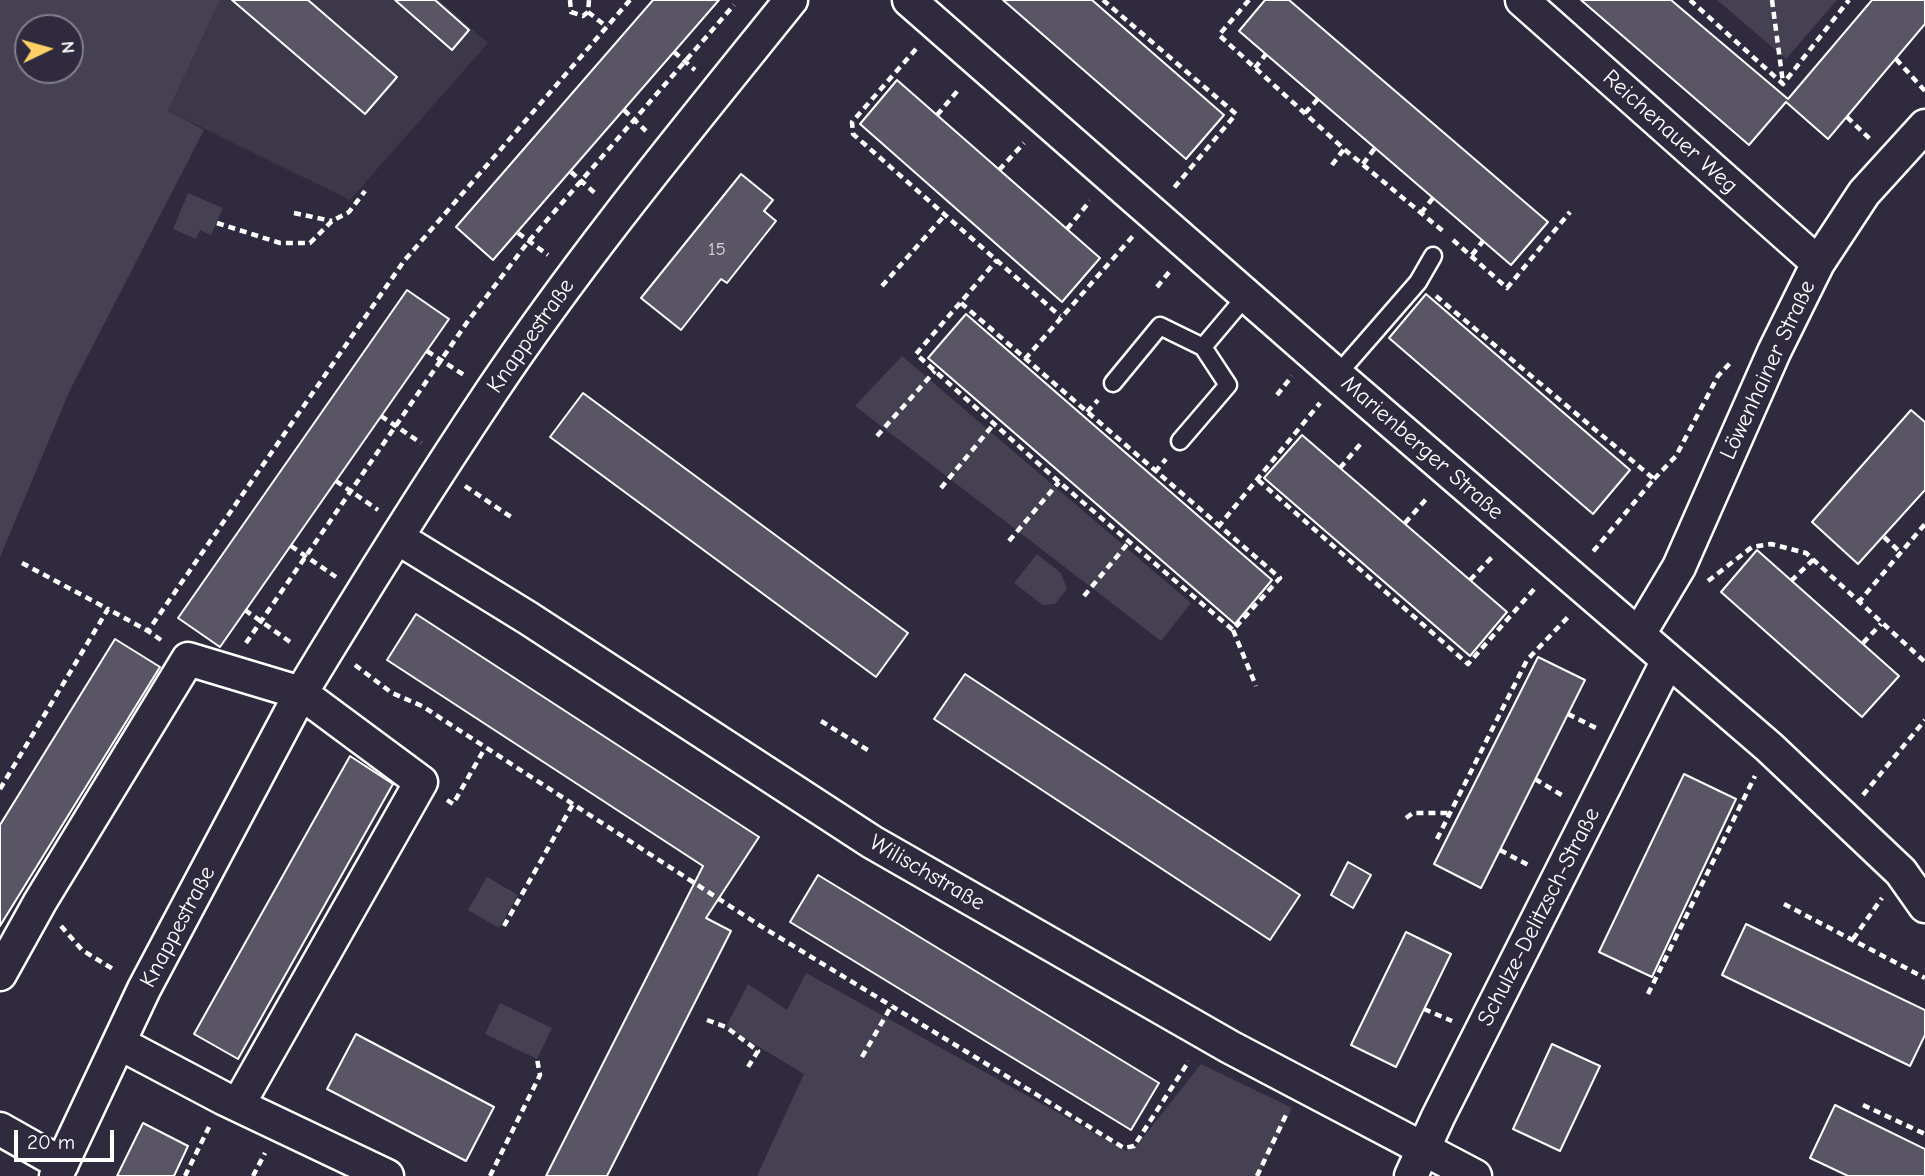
<!DOCTYPE html>
<meta charset="utf-8">
<style>
body{margin:0}
#map{position:relative;width:1925px;height:1176px;overflow:hidden;background:#2f2a3d;font-family:"Comic Neue",sans-serif}
canvas{display:block}
.north{position:absolute;left:14px;top:14px;width:70px;height:70px;box-sizing:border-box;background:#2f2a3d;border:2px solid #827f8b;border-radius:50%;rotate:85deg;font-size:19px;font-weight:700;line-height:28px;text-align:center;color:#fff}
.north::after{content:'';display:block;margin:auto;width:24px;height:32px;background:#ffd166;clip-path:polygon(50% 0,100% 100%,50% 72%,0 100%)}
.scale{position:absolute;left:14px;top:1130px;width:100px;height:32px;box-sizing:border-box;border:4px solid #fff;border-top:0;padding-left:9px;font-size:21px;line-height:24px;white-space:nowrap;color:#fff;-webkit-text-stroke:5px #2f2a3d;paint-order:stroke}
</style>
<div id="map">
<canvas width="1925" height="1176"></canvas>
<div class="north">N</div>
<div class="scale">20 m</div>
</div>
<script>
const c = document.querySelector('canvas').getContext('2d');
c.lineJoin = 'round';
function fillPath(path, color) { c.fillStyle = color; c.fill(path, 'evenodd'); }
function trace(path, color, width, dash) { c.strokeStyle = color; c.lineWidth = width; c.lineCap = dash ? 'butt' : 'round'; c.setLineDash(dash || []); c.stroke(path); }
function label(font, color, halo, rows, align = 'center') {
  c.font = font + ' "Comic Neue",sans-serif'; c.lineWidth = 5; c.setLineDash([]); c.textBaseline = 'middle'; c.strokeStyle = halo; c.fillStyle = color; for (const [text, x, y, turn = 0] of rows) {
    c.save(); c.translate(x, y); c.rotate((+turn || 0) * Math.PI / 180); c.textAlign = isNaN(turn) ? turn : align; if (halo) c.strokeText(text, 0, 0); c.fillText(text, 0, 0); c.restore();
  }
}
fillPath(new Path2D(`
 M 220,0 L 439,0 L 488,43 L 350,200 L 168,111 Z`), '#3c3749');
fillPath(new Path2D(`
 M 0,0 L 220,0 L 168,111 L 204,130 L 70,390 L 0,557 ZM 28,28 L 70,28 L 70,70 L 28,70 Z
 M 1717,0 L 1837,0 L 1786,59 Z
 M 188,193 L 223,208 L 211,235 L 200,230 L 196,239 L 173,229 Z
 M 902,356 L 1191,603 L 1161,641 L 855,406 Z
 M 1037,554 L 1061,573 L 1067,589 L 1055,604 L 1043,605 L 1014,583 Z
 M 487,877 L 518,895 L 499,928 L 468,910 Z
 M 806,973 L 1127,1151 L 1138,1144 L 1201,1064 L 1292,1108 L 1259,1176 L 757,1176 L 804,1074 L 726,1027 L 748,984 L 787,1010 Z
 M 500,1003 L 552,1028 L 537,1059 L 485,1034 Z`), '#464152');
const building = new Path2D(`
 M 232,0 L 308,0 L 397,77 L 365,114 Z
 M 395,0 L 435,0 L 469,30 L 452,50 Z
 M 653,0 L 719,0 L 493,260 L 456,227 Z
 M 1003,0 L 1092,0 L 1224,115 L 1186,159 Z
 M 1265,0 L 1289,0 L 1548,222 L 1511,265 L 1239,31 Z
 M 1581,0 L 1671,0 L 1788,99 L 1872,0 L 1925,0 L 1925,24 L 1828,139 L 1786,102 L 1749,145 Z
 M 897,80 L 1100,258 L 1062,302 L 860,124 Z
 M 741,174 L 773,200 L 764,211 L 776,221 L 727,283 L 721,279 L 681,330 L 641,298 Z
 M 407,290 L 449,319 L 220,647 L 178,618 Z
 M 1426,294 L 1630,470 L 1593,514 L 1389,338 Z
 M 966,314 L 1272,580 L 1235,624 L 928,358 Z
 M 583,393 L 908,633 L 876,677 L 550,437 Z
 M 1911,410 L 1925,422 L 1925,490 L 1858,564 L 1812,522 Z
 M 1302,435 L 1507,612 L 1470,656 L 1264,478 Z
 M 1757,550 L 1899,676 L 1862,717 L 1721,592 Z
 M 416,614 L 759,837 L 706,918 L 731,931 L 607,1176 L 546,1176 L 703,866 L 387,660 Z
 M 115,639 L 160,667 L 0,926 L 0,825 Z
 M 1538,657 L 1585,680 L 1481,888 L 1434,864 Z
 M 965,674 L 1300,895 L 1270,940 L 934,719 Z
 M 350,756 L 393,784 L 238,1059 L 194,1034 Z
 M 1684,774 L 1736,799 L 1652,977 L 1599,952 Z
 M 1348,862 L 1371,875 L 1353,908 L 1331,895 Z
 M 818,875 L 1159,1083 L 1131,1130 L 790,922 Z
 M 1746,924 L 1925,1010 L 1925,1035 L 1910,1066 L 1722,975 Z
 M 1406,932 L 1451,954 L 1396,1067 L 1351,1045 Z
 M 356,1034 L 494,1107 L 466,1161 L 327,1089 Z
 M 1552,1044 L 1600,1066 L 1560,1151 L 1513,1129 Z
 M 1835,1105 L 1925,1149 L 1925,1176 L 1848,1176 L 1810,1158 Z
 M 143,1123 L 188,1146 L 174,1176 L 117,1176 Z`);
fillPath(building, '#595564');
trace(building, '#fff', 2);
const service = new Path2D(`
 M 1337,375 L 1418,282 L 1433,256
 M 1113,383 L 1160,326 L 1203,347 L 1246,296
 M 1180,441 L 1228,385 L 1203,347`);
const minor = new Path2D(`
 M 909,0 L 1337,375 L 1769,747 L 1901,872 L 1925,906
 M 1522,0 L 1818,263
 M 398,538 L 528,618 L 872,842 L 1230,1047 L 1475,1176
 M 1639,634 L 1679,567 L 1774,352 L 1818,263 L 1864,193 L 1925,126
 M 0,974 L 40,902 L 188,659 L 301,693 L 421,782 L 238,1105
 M 121,1044 L 223,1098 L 387,1176
 M 0,1129 L 62,1164
 M 56,1176 L 144,989 L 301,693 C 362,592 425,491 491,392 C 582,256 688,128 791,0
 M 1411,1176 L 1438,1117 L 1668,660`);
trace(service, '#fff', 21);
trace(minor, '#fff', 37);
trace(new Path2D(`
 M 570,0 L 571,12 L 583,16 L 588,12 L 589,0
 M 1103,0 L 1236,114 L 1173,189
 M 1249,0 L 1219,35 L 1344,149 L 1444,232
 M 1690,0 L 1783,84 L 1849,0
 M 1772,0 L 1783,83
 M 588,12 L 607,27
 M 916,49 L 852,122 L 853,134 L 1060,316
 M 674,52 L 695,70
 M 1896,59 L 1925,91
 M 1255,68 L 1266,54
 M 624,110 L 646,131
 M 1305,113 L 1318,99
 M 937,115 L 960,88
 M 1847,117 L 1872,141
 M 1363,164 L 1375,148
 M 1332,165 L 1344,149
 M 999,170 L 1024,143
 M 571,172 L 596,194
 M 294,213 L 332,221
 M 1421,213 L 1433,198
 M 217,223 L 280,243 L 310,243 L 332,221 L 349,212 L 365,191
 M 1067,229 L 1090,201
 M 518,233 L 548,255
 M 1453,240 L 1507,288 L 1570,212
 M 1472,255 L 1483,241
 M 882,286 L 944,216
 M 1157,287 L 1170,271
 M 1436,296 L 1654,479 L 1591,554
 M 961,303 L 1280,578 L 1233,630 L 1059,482 L 916,354 L 997,260
 M 427,351 L 464,375
 M 1025,359 L 1133,236
 M 1277,395 L 1292,376
 M 1087,412 L 1098,400
 M 381,416 L 421,443
 M 877,436 L 935,371
 M 1340,468 L 1363,441
 M 1155,472 L 1166,459
 M 1654,479 L 1676,456 L 1718,376 L 1732,361
 M 1258,480 L 1468,664 L 1535,588
 M 336,481 L 378,510
 M 465,486 L 514,519
 M 941,488 L 993,425
 M 1405,523 L 1428,497
 M 1218,527 L 1320,403
 M 1884,537 L 1900,552
 M 1009,541 L 1059,482
 M 291,546 L 336,577
 M 22,563 L 108,609
 M 1470,580 L 1495,554
 M 1708,581 L 1752,547 L 1771,544 L 1806,553 L 1925,662
 M 1791,581 L 1814,559
 M 1084,596 L 1129,542
 M 1858,603 L 1925,524
 M 245,610 L 293,644
 M 1233,630 L 1256,686
 M 161,640 L 148,631 L 404,261 L 630,0
 M 246,643 L 468,321 L 528,242 L 734,5
 M 1863,643 L 1881,624
 M 355,665 L 392,693 L 422,706 L 759,925 L 1124,1148 L 1134,1146 L 1189,1061
 M 1568,714 L 1598,729
 M 821,721 L 871,752
 M 1535,779 L 1565,797
 M 0,789 L 108,609 L 148,631
 M 1863,795 L 1925,720
 M 447,800 L 453,804 L 485,748
 M 1406,818 L 1413,813 L 1450,813
 M 1437,839 L 1527,660 L 1569,616
 M 1500,850 L 1530,866
 M 1784,904 L 1925,978
 M 61,926 L 82,950 L 116,971
 M 504,926 L 573,804
 M 1853,939 L 1882,898
 M 1648,994 L 1755,776
 M 1424,1009 L 1452,1021
 M 707,1020 L 726,1027 L 758,1051 L 748,1067
 M 862,1057 L 892,1005
 M 1863,1105 L 1925,1134
 M 185,1176 L 209,1127
 M 253,1176 L 265,1153
 M 490,1176 L 540,1075 L 537,1059
 M 1257,1176 L 1287,1113`), '#fff', 4.5, [7, 5]);
trace(service, '#2f2a3d', 16);
trace(minor, '#2f2a3d', 32);
label('19px', '#d6d4d8', null, [
 ["15",717,250]
]);
label('23px', '#fff', '#2f2a3d', [
 ["Reichenauer Weg",1670,132,42],
 ["Knappestraße",531,336,-55],
 ["Löwenhainer Straße",1768,370,-65],
 ["Marienberger Straße",1422,448,41],
 ["Wilischstraße",927,873,30],
 ["Schulze-Delitzsch-Straße",1539,917,-63],
 ["Knappestraße",178,927,-62]
]);
</script>
